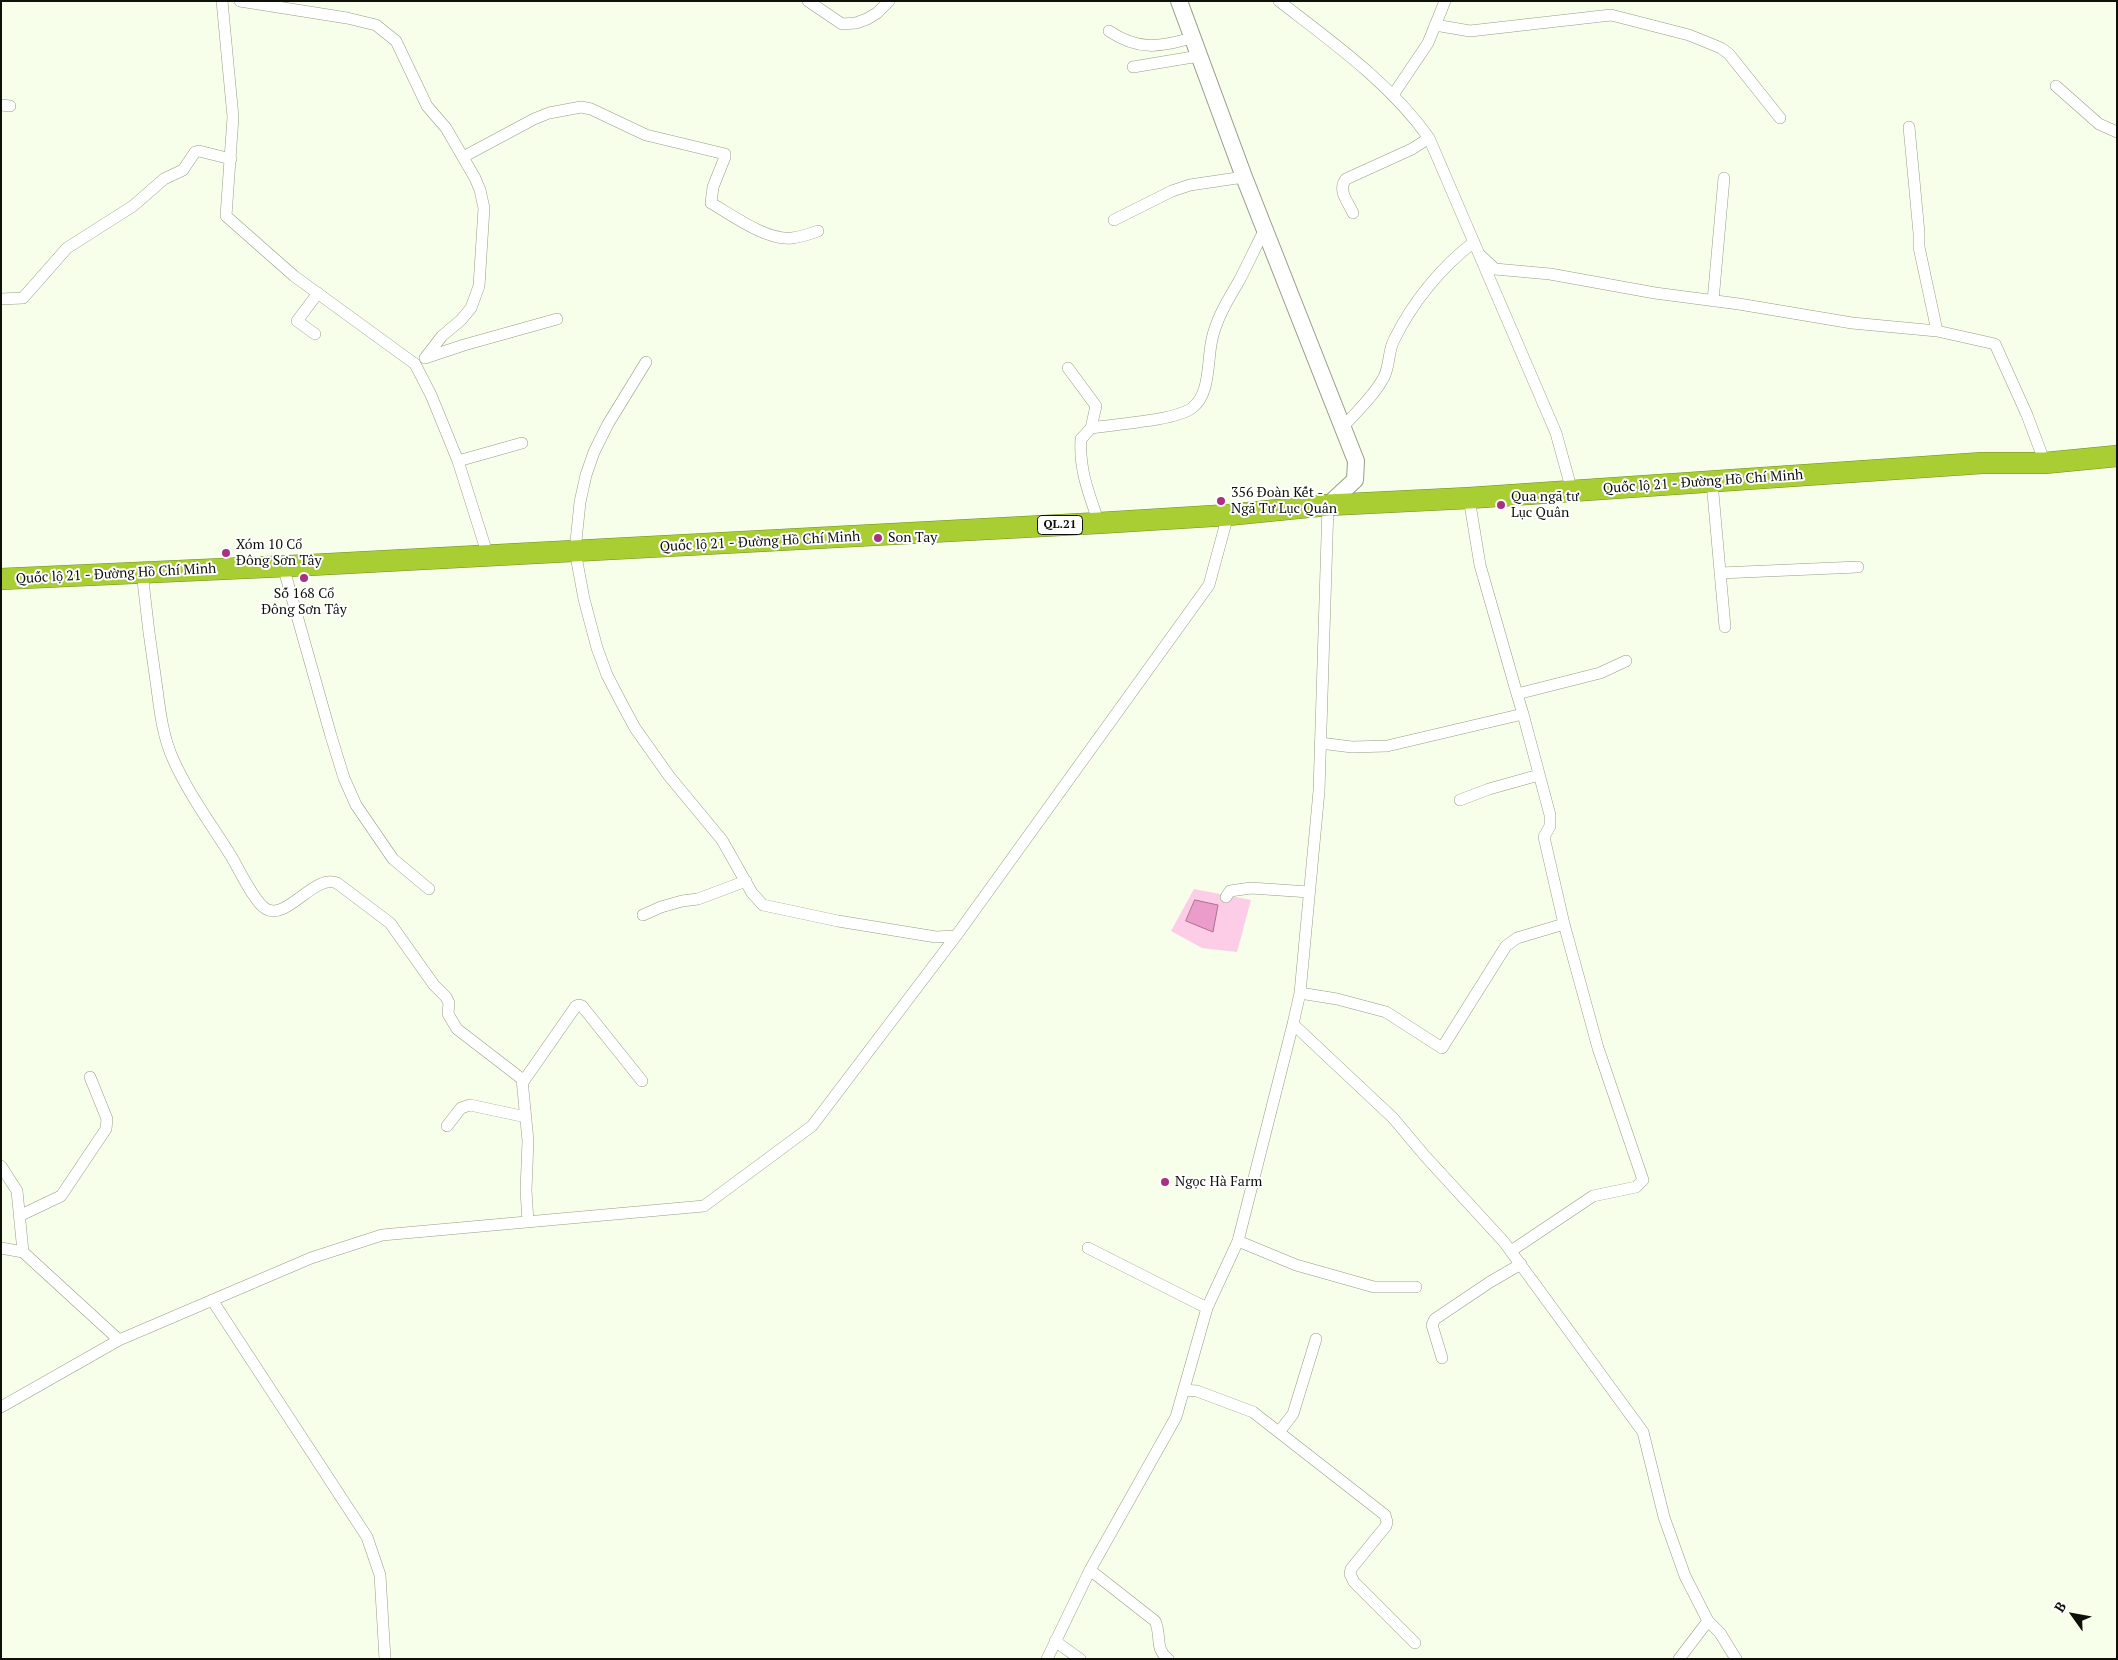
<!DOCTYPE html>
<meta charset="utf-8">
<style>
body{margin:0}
#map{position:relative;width:2118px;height:1660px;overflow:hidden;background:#f7fee9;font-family:"PT Serif",serif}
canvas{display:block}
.frame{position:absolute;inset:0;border:2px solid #0e1009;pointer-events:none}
.north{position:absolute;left:2048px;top:1590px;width:50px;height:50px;-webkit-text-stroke:4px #fff;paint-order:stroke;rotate:302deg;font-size:14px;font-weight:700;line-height:20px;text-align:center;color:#0e1009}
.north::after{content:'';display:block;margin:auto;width:18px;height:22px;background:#0e1009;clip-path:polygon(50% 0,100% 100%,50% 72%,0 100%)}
</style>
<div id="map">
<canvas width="2118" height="1660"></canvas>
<div class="frame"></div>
<div class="north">B</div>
</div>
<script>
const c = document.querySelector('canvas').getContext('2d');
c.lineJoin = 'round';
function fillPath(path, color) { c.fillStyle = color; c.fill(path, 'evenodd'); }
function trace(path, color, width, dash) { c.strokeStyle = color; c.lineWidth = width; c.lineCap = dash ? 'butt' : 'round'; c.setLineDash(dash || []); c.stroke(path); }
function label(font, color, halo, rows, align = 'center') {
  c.font = font + ' "PT Serif",serif'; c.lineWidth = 4; c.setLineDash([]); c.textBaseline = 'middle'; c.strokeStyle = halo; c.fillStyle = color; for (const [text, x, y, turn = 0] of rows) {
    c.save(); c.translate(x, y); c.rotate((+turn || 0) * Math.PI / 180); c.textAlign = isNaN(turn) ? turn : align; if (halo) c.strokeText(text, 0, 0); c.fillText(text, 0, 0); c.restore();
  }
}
fillPath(new Path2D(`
 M 1194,889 L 1251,900 L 1237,952 L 1202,948 L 1171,931 Z`), '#fdcde8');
const water = new Path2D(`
 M 1195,900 L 1218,905 L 1213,932 L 1186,921 Z`);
fillPath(water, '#eb9ccb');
trace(water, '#a97291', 1);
const street = new Path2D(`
 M 222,1 L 233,117 L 226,216 L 294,276 L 415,364 L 431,395 L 458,461 L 488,556
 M 240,1 L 347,18 L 376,25 L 396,41 L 427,106 L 446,128 L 475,178 L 480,190 L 484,208 L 479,286 L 471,308 L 461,320 L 442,336 L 425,358
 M 808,1 L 842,24 L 856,23 L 867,19 L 877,13 L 889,1
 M 1279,1 C 1332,42 1390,83 1429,138 L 1556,433 L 1572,491
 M 1435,25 L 1470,31 L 1611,15 L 1689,35 L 1721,48 L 1729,54 L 1780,118
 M 1109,31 C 1139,51 1159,47 1192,38
 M 1133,67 L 1199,56
 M 2056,86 L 2099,124 L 2117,132
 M 1393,95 L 1428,43 L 1445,1
 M 1,105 L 10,106
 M 1909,127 L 1919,233 L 1919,247 L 1937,331
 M 463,157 L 534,119 L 549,113 L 581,107 L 591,109 L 646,135 L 725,154 L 725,157 L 713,187 L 711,203 C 732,215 767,241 792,238 C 800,237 810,234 818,231
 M 1353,213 C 1348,202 1337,190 1346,179 L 1412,149 L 1429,138
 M 1114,220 L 1172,191 L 1190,185 L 1244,177
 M 1480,255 L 1495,269 L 1550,274 L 1655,293 L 1739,304 L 1852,323 L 1937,331 L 1995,344 L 2027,415 L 2045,463
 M 1,299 L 23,298 L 67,248 L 133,206 L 164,179 L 183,170 L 195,152 L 199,151 L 231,159
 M 1713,301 L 1724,178
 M 315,334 L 297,321 L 318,293
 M 425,358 L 464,345 L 557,319
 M 646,362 L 608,424 L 594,452 L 586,475 L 580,502 L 575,551 L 584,599 L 597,648 L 607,675 L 621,702 L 635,728 L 669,776 L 722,840 L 752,893 L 763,905 L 838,921 L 936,937 L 956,936
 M 1068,368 L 1096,406 L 1091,428 L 1081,439 C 1079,470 1089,494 1099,523
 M 1343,427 C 1357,411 1374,396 1384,377 C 1390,365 1388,351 1394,340 C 1412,303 1441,267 1474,242
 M 1091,428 C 1115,424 1174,421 1192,408 C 1211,394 1207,360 1212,339 C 1217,317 1228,300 1239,281 C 1248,264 1256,246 1265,229
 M 458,461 L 522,443
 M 1712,482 L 1725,627
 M 1469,498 L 1480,565 L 1517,694
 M 283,566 L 331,736 L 344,778 L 356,805 L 393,859 L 429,889
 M 142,572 C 146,611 151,650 157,689 C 160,712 163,737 173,759 C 188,793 211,824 231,856 C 239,869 254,902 266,909 C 287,921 315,873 337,883 L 390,923 L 434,985 L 446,997 L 449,1003 L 448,1014 L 457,1029 L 522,1079 L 528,1141 L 526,1190 L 528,1222
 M 1720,573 L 1858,567
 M 1320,743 L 1352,747 L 1387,746 L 1523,714 L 1517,694 L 1600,673 L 1626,661
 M 1460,800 L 1489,789 L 1539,775
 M 1226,897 L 1230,891 L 1251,888 L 1309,892
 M 643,915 L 661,907 L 682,901 L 698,899 L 746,881
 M 1300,993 L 1337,999 L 1386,1012 L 1442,1048 L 1506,946 L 1517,938 L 1564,924
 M 1293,1024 L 1393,1118 L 1425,1156 L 1504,1242 L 1643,1432 L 1664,1517 L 1685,1576 L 1708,1621 L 1720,1633 L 1736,1659
 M 523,1082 L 576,1006 L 579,1005 L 582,1006 L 642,1081
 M 447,1126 L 461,1108 L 470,1105 L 526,1117
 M 1,1166 L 17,1191 L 23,1252
 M 19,1216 L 61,1196 L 106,1129 L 107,1119 L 90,1077
 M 1238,1241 L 1296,1265 L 1374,1287 L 1416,1287
 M 1,1248 L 23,1252 L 119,1340
 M 1088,1248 L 1207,1308
 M 1511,1251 L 1593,1196 L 1636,1187 L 1643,1180 L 1598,1048 L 1564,924 L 1544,837 L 1550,826 L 1550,815 L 1523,714
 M 212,1300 L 367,1537 L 380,1575 L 385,1659
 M 1442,1358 L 1432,1325 L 1435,1319 L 1490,1282 L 1521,1264
 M 1184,1390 L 1197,1391 L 1253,1412 L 1385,1515 L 1387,1522 L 1386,1526 L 1351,1569 L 1350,1574 L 1354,1582 L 1415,1643
 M 1,1407 L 119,1340 L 311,1258 L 382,1235 L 704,1206 L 812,1126 L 956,936 L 1209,585 L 1228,515
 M 1279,1432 L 1293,1414 L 1316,1339
 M 1090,1570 L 1155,1621 C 1162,1636 1154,1648 1168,1659
 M 1055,1641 L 1080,1659
 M 1047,1659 L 1090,1570 L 1176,1417 L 1207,1308 L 1238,1241 L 1293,1024 L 1300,993 L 1319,791 L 1328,505
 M 1679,1659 L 1708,1621`);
const secondary = new Path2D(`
 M 1179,1 L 1244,177 L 1356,461 L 1355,480 L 1328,505`);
const highway = new Path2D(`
 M 1,579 L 310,565 L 1099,523 L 1228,515 L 1328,505 L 1469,498 L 1982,463 L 2045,463 L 2117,456`);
trace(street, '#969d89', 12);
trace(secondary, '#969d89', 18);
trace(highway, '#728c24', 22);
trace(street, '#fff', 11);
trace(secondary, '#fff', 16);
trace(highway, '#a8ce33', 21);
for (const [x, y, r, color] of [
 [1221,501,5,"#ab3083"],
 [1501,505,5,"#ab3083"],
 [878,538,5,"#ab3083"],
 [226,553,5,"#ab3083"],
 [304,578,5,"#ab3083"],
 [1165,1182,5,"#ab3083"]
]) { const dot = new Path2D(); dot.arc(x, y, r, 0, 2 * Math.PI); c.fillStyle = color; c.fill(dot); trace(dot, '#fff', 2); }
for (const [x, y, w] of [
 [1060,525,45]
]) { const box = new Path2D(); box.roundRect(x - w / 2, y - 9.5, w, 19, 4); c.fillStyle = '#fff'; c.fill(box); trace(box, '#0e1009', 1); }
label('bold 12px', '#0e1009', null, [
 ["QL.21",1060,525]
]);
label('14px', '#0e1009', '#fff', [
 ["Quốc lộ 21 - Đường Hồ Chí Minh",1703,482,-4],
 ["Quốc lộ 21 - Đường Hồ Chí Minh",760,542,-3],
 ["Quốc lộ 21 - Đường Hồ Chí Minh",116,574,-3]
]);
label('14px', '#0e1009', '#fff', [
 ["356 Đoàn Kết -",1231,493],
 ["Ngã Tư Lục Quân",1231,509],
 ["Qua ngã tư",1511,497],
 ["Lục Quân",1511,513],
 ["Son Tay",888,538],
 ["Xóm 10 Cổ",236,545],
 ["Đông Sơn Tây",236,561],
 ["Số 168 Cổ",304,594,"center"],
 ["Đông Sơn Tây",304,610,"center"],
 ["Ngọc Hà Farm",1175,1182]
], 'left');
</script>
